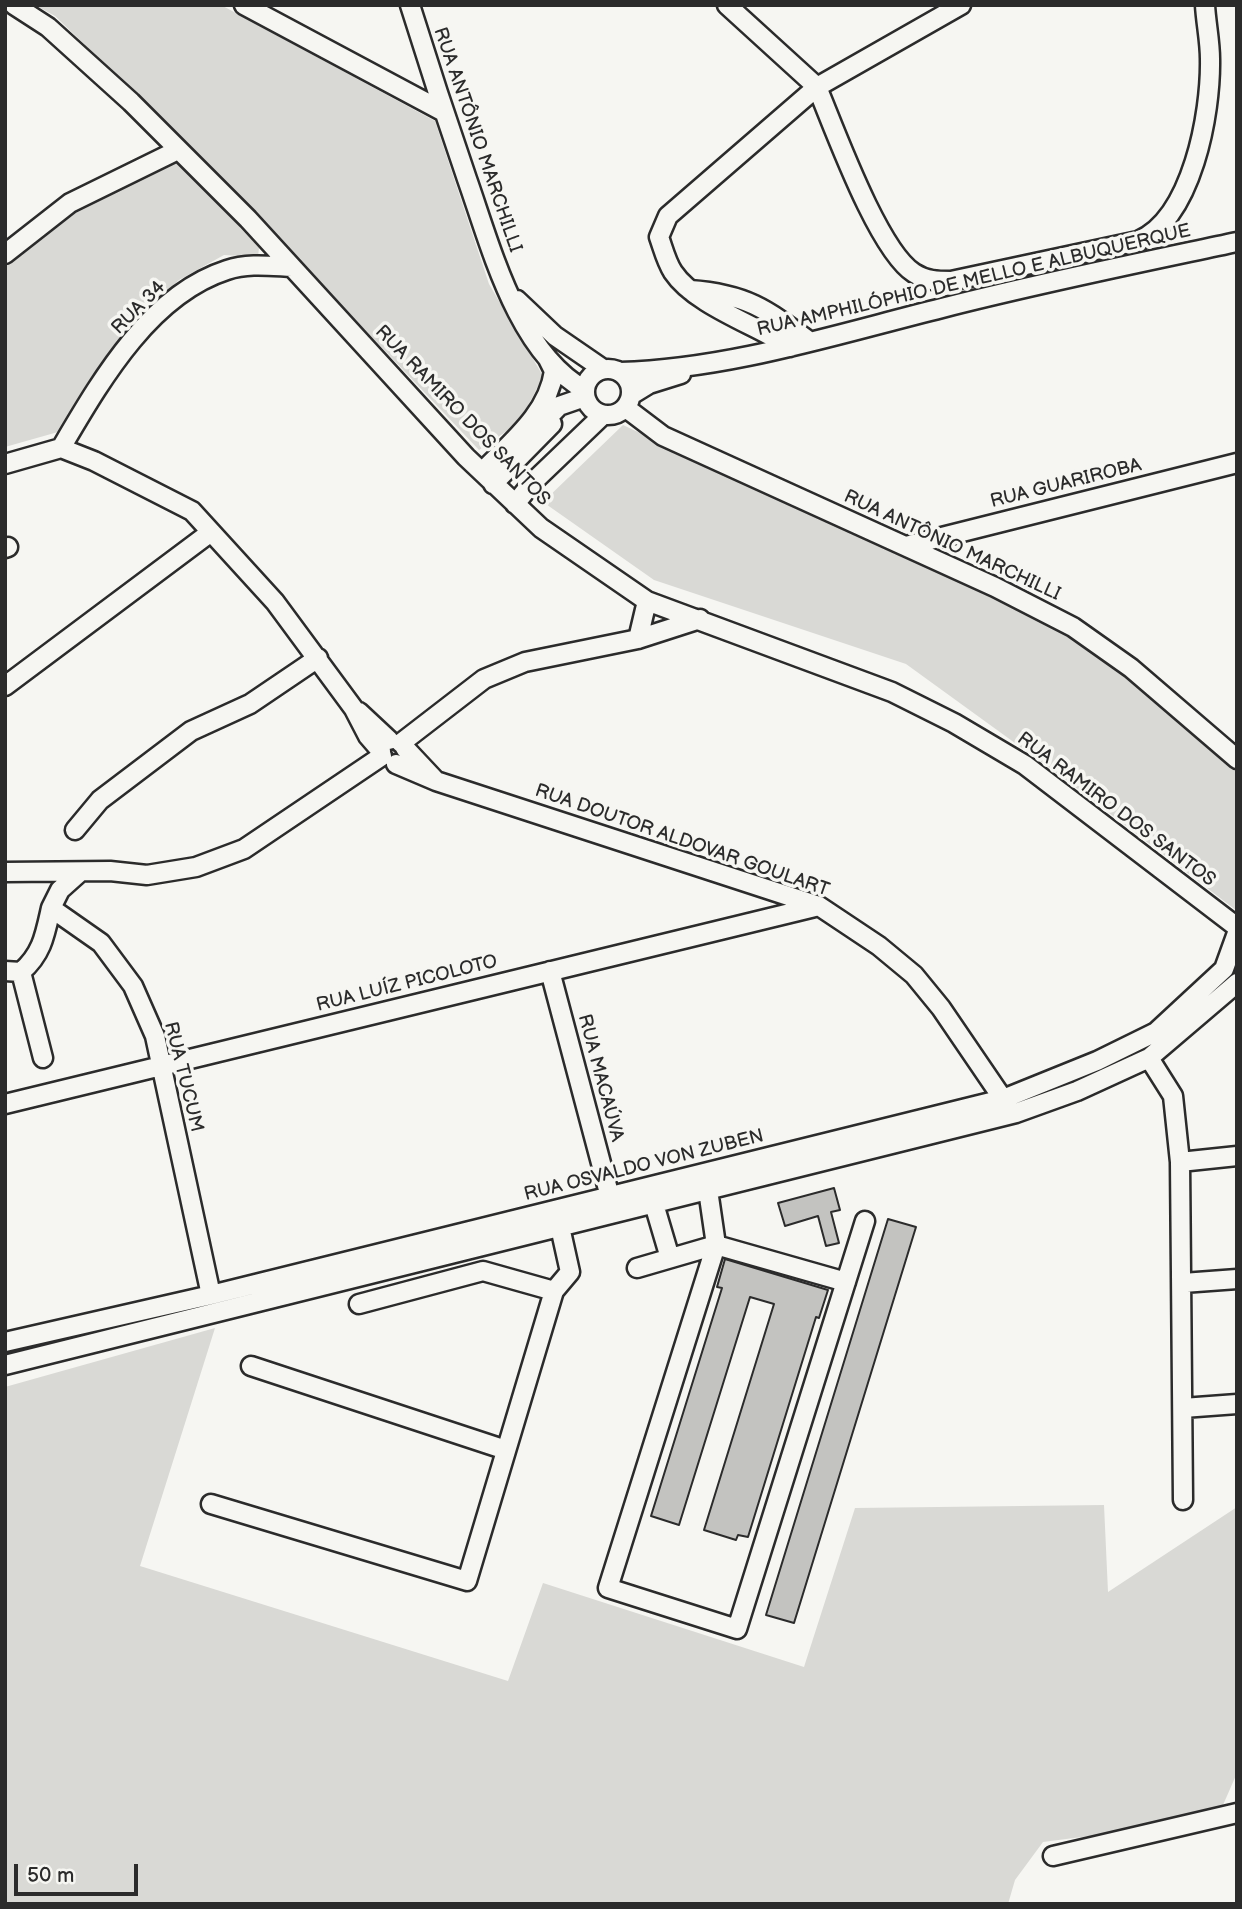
<!DOCTYPE html>
<meta charset="utf-8">
<style>
body{margin:0}
#map{position:relative;width:1242px;height:1909px;overflow:hidden;background:#f6f6f2;font-family:"Balsamiq Sans",sans-serif}
canvas{display:block}
.frame{position:absolute;inset:0;border:7px solid #2b2b2b;pointer-events:none}
.scale{position:absolute;left:14px;top:1864px;width:124px;height:32px;box-sizing:border-box;border:4px solid #2b2b2b;border-top:0;padding-left:9px;font-size:21px;line-height:24px;white-space:nowrap;color:#2b2b2b;-webkit-text-stroke:5px #f6f6f2;paint-order:stroke}
</style>
<div id="map">
<canvas width="1242" height="1909"></canvas>
<div class="frame"></div>
<div class="scale">50 m</div>
</div>
<script>
const c = document.querySelector('canvas').getContext('2d');
c.lineJoin = 'round';
function fillPath(path, color) { c.fillStyle = color; c.fill(path, 'evenodd'); }
function trace(path, color, width, dash) { c.strokeStyle = color; c.lineWidth = width; c.lineCap = dash ? 'butt' : 'round'; c.setLineDash(dash || []); c.stroke(path); }
function label(font, color, halo, rows, align = 'center') {
  c.font = font + ' "Balsamiq Sans",sans-serif'; c.lineWidth = 7; c.setLineDash([]); c.textBaseline = 'middle'; c.strokeStyle = halo; c.fillStyle = color; for (const [text, x, y, turn = 0] of rows) {
    c.save(); c.translate(x, y); c.rotate((+turn || 0) * Math.PI / 180); c.textAlign = isNaN(turn) ? turn : align; if (halo) c.strokeText(text, 0, 0); c.fillText(text, 0, 0); c.restore();
  }
}
fillPath(new Path2D(`
 M 35,5 L 221,5 L 435,121 L 489,284 L 543,376 L 520,422 L 479,450 L 200,156 L 55,16 Z
 M 178,161 L 259,248 L 258,257 L 224,255 L 179,280 L 127,332 L 58,432 L 5,447 L 5,258 L 82,202 Z
 M 623,425 L 1070,634 L 1149,693 L 1237,771 L 1237,911 L 1066,780 L 906,664 L 654,580 L 543,502 Z
 M 215,1328 L 140,1566 L 508,1681 L 543,1583 L 804,1667 L 855,1508 L 1104,1505 L 1108,1592 L 1237,1507 L 1237,1773 L 1223,1805 L 1198,1822 L 1043,1842 L 1015,1880 L 1008,1904 L 5,1904 L 5,1387 Z`), '#d9d9d5');
const building = new Path2D(`
 M 834,1188 L 840,1210 L 831,1212 L 839,1243 L 826,1246 L 818,1216 L 785,1226 L 778,1203 Z
 M 888,1219 L 916,1227 L 794,1623 L 766,1615 Z
 M 725,1259 L 828,1290 L 819,1318 L 816,1317 L 748,1537 L 738,1535 L 736,1540 L 704,1530 L 774,1304 L 750,1297 L 679,1525 L 651,1516 L 722,1288 L 717,1287 Z`);
fillPath(building, '#c3c3c0');
trace(building, '#2b2b2b', 2);
const minor = new Path2D(`
 M 14,5 L 48,27 L 131,102 L 248,219 L 466,457 L 541,528 L 647,601 L 892,692 L 954,723 L 1025,765 L 1237,927
 M 244,5 L 444,112
 M 410,5 C 428,63 447,121 467,179 C 491,247 517,352 585,390
 M 727,5 L 817,87 L 961,5
 M 5,254 L 70,203 L 178,150
 M 690,290 C 746,294 766,309 809,341
 M 517,300 L 555,336 L 603,369
 M 790,347 C 756,325 695,305 673,272 C 666,261 663,248 659,237 L 668,216 L 817,87 C 835,130 878,250 914,273 C 926,281 938,281 951,281 L 1138,241 C 1192,218 1211,114 1210,59 C 1210,41 1206,23 1205,5
 M585 392a23 23 0 1 1 46 0a23 23 0 1 1-46 0Z
 M 620,372 C 729,369 837,334 942,308 C 1039,283 1138,263 1237,242
 M 631,395 L 649,384 L 681,374
 M 626,408 L 663,436 L 995,587 L 1073,627 L 1131,668 L 1237,759
 M 537,429 L 559,406 L 585,397
 M 61,448 C 100,382 149,295 227,270 C 248,263 270,266 292,267
 M 5,464 L 61,448 L 94,461 L 192,511 L 275,602 L 354,709 L 368,736 L 381,751
 M 482,472 C 510,443 548,414 554,371 L 548,359
 M 493,484 L 552,424
 M 515,504 L 532,483 L 603,415
 M 906,546 L 1237,463
 M 5,548 L 8,547
 M 638,639 L 647,601
 M 5,686 L 211,532
 M 359,712 L 389,740
 M 401,743 L 484,679 L 525,662 L 638,639 L 700,619
 M 405,748 L 436,781
 M 396,764 L 436,781 L 819,906 L 879,946 L 914,975 L 941,1008 L 1003,1099
 M 75,830 L 100,800 L 191,731 L 250,704 L 318,658
 M 5,872 L 110,871 L 147,875 L 196,867 L 244,849 L 382,756
 M 79,873 L 60,890 L 51,908 L 101,943 L 133,986 L 155,1036 L 211,1295
 M 5,971 L 21,972 C 42,954 45,935 51,908
 M 550,971 L 610,1197
 M 21,972 L 43,1058
 M 1149,1058 L 1173,1096 L 1180,1162 L 1183,1500
 M 5,1104 L 819,906
 M 1180,1162 L 1237,1156
 M 708,1190 L 716,1245 L 608,1588 L 737,1629 L 865,1221
 M 654,1204 L 670,1258
 M 637,1268 L 716,1245 L 846,1282
 M 1183,1283 L 1237,1279
 M 359,1304 L 483,1271 L 554,1291
 M 5,1342 L 211,1295 L 1003,1099 L 1097,1061 L 1156,1032 L 1224,969 L 1237,933
 M 5,1365 L 1016,1113 L 1077,1091 L 1149,1058 L 1237,983
 M 251,1366 L 506,1450
 M 1183,1408 L 1237,1404
 M 211,1504 L 467,1581 L 554,1291 L 570,1272 L 560,1227
 M 1053,1856 L 1237,1813`);
trace(minor, '#2b2b2b', 23);
trace(minor, '#f6f6f2', 18);
label('19px', '#2b2b2b', '#f6f6f2', [
 ["RUA ANTÔNIO MARCHILLI",477,140,71],
 ["RUA AMPHILÓPHIO DE MELLO E ALBUQUERQUE",974,281,-13],
 ["RUA 34",139,308,-45],
 ["RUA RAMIRO DOS SANTOS",462,416,46],
 ["RUA GUARIROBA",1066,484,-14],
 ["RUA ANTÔNIO MARCHILLI",952,546,25],
 ["RUA RAMIRO DOS SANTOS",1116,810,37],
 ["RUA DOUTOR ALDOVAR GOULART",682,841,19],
 ["RUA LUÍZ PICOLOTO",407,984,-14],
 ["RUA TUCUM",183,1077,76],
 ["RUA MACAÚVA",600,1078,75],
 ["RUA OSVALDO VON ZUBEN",644,1166,-14]
]);
</script>
